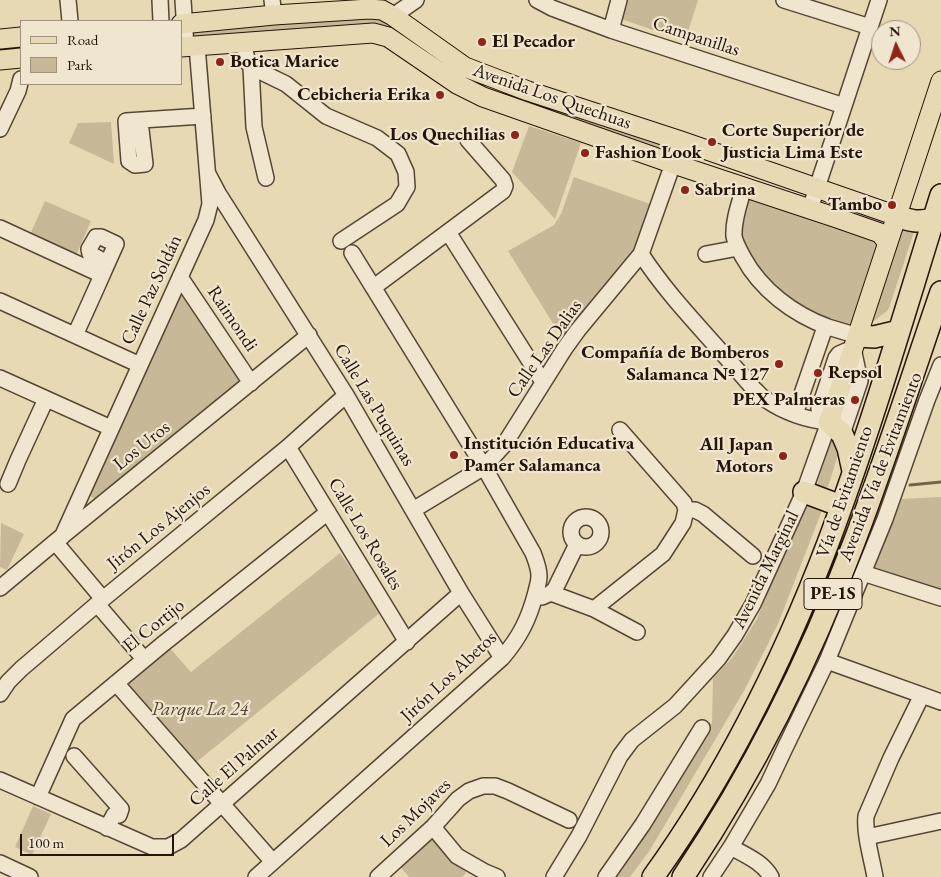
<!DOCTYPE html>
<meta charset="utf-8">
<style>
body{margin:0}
#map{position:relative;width:941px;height:877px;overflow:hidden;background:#e8d9b5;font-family:"EB Garamond",serif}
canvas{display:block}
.legend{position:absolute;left:20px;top:20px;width:162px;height:65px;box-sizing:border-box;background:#f0e6cf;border:1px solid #9e927f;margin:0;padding:6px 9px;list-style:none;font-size:15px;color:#241508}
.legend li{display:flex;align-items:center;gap:10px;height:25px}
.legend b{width:25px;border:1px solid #9e927f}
.north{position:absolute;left:871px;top:20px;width:50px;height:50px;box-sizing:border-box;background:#f0e6cf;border:1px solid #9e927f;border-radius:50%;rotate:356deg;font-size:14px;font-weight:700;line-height:20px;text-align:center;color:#241508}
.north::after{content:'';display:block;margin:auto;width:18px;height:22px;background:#8f2418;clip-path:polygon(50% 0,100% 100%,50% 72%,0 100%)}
.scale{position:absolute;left:20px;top:834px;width:154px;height:22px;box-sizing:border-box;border:2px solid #241508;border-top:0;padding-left:6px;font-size:15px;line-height:18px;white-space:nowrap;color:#241508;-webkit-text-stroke:4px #f0e6cf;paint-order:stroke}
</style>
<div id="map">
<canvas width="941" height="877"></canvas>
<ul class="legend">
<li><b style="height:6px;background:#e8d9b5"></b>Road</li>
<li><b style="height:14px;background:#c7b898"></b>Park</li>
</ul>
<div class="north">N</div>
<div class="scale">100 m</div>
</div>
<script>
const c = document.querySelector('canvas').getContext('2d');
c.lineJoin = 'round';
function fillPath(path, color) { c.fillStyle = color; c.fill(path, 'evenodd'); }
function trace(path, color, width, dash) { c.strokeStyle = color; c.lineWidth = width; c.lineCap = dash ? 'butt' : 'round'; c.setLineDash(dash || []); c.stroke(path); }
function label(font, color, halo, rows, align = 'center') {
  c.font = font + ' "EB Garamond",serif'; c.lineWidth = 4.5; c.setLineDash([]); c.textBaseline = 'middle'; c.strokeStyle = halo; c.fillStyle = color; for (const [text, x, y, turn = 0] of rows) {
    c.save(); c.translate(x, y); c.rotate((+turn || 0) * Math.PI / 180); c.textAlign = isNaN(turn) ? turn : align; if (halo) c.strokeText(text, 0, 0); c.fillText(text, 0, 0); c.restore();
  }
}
fillPath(new Path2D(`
 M 626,0 L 698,0 L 685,41 L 618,18 Z
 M 374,15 L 444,57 L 670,144 L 667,156 L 484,93 L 397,34 L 189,40 L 190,26 Z
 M 111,122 L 114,164 L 69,143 L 78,123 Z
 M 529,126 L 581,143 L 555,219 L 512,172 Z
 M 574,177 L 653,205 L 637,247 L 621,270 L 562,338 L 508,251 L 554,225 L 561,214 Z
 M 750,195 L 880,242 L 857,320 L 849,325 C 831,318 812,313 796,302 C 780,292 746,257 741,239 C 740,234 743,211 744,205 C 745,201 748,198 750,195 Z
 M 45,201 L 91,221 L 74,260 L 28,239 Z
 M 900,225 L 913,229 L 914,232 L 889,308 L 887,311 L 871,323 Z
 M 180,284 L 245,381 L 96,500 L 89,495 Z
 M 832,440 L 836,441 L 839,450 L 838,455 L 826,493 L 816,488 L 830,443 Z
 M 941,497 L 941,595 L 873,572 L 902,499 Z
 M 810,504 L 820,509 L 821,513 L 778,624 L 745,689 L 650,850 L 630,877 L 611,877 L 632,846 L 712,722 L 713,678 L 732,658 L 757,619 L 800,511 L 805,506 Z
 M 1,523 L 24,534 L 7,570 L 0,567 Z
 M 340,553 L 381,612 L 194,764 L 125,682 L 168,646 L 191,672 Z
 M 33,806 L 51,814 L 32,855 L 15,847 Z
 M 431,836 L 447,854 L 465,869 L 466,873 L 462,877 L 409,877 L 397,863 Z`), '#c7b898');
trace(new Path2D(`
 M 910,485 L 941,482`), '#71624c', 3);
const minor = new Path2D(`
 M 68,0 L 70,21
 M 160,0 L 161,21
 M 183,0 L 186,47
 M 272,0 L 274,15
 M 537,0 L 552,8 L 611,30 L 844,106
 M 784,0 L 870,27
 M 393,16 L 416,0
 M 611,30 L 619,0
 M 243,42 L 248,63 L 251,67 L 286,84 L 326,116 L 377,138 L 398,154 L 406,172 L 407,187 L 397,204 L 341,241
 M 251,67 L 254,127 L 266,178
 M 140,121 L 145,164 L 135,165 L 129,161 L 126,121 L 203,116
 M 0,129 L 18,91 L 21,79
 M 208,174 L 218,193 L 346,395 L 461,593 L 502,658
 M 744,187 C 740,202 733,220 734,236 C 735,243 740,251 743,257 C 761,290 793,314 828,327 C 838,330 848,333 858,336
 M 810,209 L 879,0
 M 0,228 L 102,275
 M 448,232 L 543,382
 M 641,254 C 665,291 695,322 724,355 C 734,366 744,378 754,389 C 758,392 761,397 765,399 C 784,412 807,420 829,422
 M 706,254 L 738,248
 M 180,277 L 251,383
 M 374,287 L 503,191 L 505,186 L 503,180 L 468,140
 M 0,301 L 140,365
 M 75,335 C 89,305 102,275 116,244 L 101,237 L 96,237 L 89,249 L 90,254 L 107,263
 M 0,378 L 111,428
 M 795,414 L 824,330 L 828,327
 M 829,422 L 819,409 L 836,358 L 839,354 L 853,348 L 860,381 L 842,434
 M 288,447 L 407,642
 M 8,484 L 18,460 L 46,399
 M 413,510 L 484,467 L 504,445 L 565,348 L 578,330 L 641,254 L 681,141
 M 686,510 L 695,510 L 703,514 L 753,556
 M571 532a15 15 0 1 1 30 0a15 15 0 1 1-30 0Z
 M 62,537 L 206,220 L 210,204 L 197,46
 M 55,542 L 103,599
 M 863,573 L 941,598
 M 0,588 L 55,542 L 309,335
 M 551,593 L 594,609 L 663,554 L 683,523 L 686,510 L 684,503 L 620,430
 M 542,597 L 551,593 L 555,589 L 577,544
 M 97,604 L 144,659
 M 594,609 L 637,632
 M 827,661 L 941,702
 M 116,683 L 273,862
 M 0,694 L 8,682 L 21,669 L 103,599 L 288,447 L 346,395
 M 74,756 L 121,809 L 119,815 L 115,814 L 114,815 L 107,828
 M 0,780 L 152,847 L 168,847 L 181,840 L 461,593
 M 38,797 L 73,719 L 163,644 L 328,512
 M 433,827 L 457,856 L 485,872 L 497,877
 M 867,837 L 941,821
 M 731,847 C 745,855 763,862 771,877
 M 0,863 L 30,877
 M 256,877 L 502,658 C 520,637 529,619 536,592 C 537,587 539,582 539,576 C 539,568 536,561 533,553 L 484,467 L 352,253
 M 378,877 L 433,827 L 458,799 L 469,791 L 483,786 L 495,786 L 508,791 L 569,820
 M 554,877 L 579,836 L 620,756 L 632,740 L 675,706 L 718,659 L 735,635 L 753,604 L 804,492 L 829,422
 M 606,877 L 643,824 L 702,728
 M 711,877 L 731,847 L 768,784 L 784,750 L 827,661 L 885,519 L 927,400 L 941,365
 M 875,877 C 872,859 864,834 866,816 L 891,758 L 922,695`);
const major = new Path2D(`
 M 181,24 L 274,15 L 369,9 L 382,10 L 393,16 L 465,67 L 528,91 L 681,141 L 897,216
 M 0,39 L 21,37
 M 181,47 L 373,33 L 388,37 L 457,84 L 483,97 L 674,164 L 837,218 L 880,233 L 888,243
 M 0,60 L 21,58
 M 829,422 L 941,81`);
const highway = new Path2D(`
 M 897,216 C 911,221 918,223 933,219
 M 858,336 L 874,337 L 899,331
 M 829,422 L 842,434 L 848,448 L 853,471
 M 804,492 L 841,506
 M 653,877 C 725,777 784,658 828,543 C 871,429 905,311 941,195
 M 683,877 C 752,774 809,661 853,545 C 885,462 912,376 941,292`);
trace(minor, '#554633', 18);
trace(major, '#241508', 21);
trace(highway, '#241508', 24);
trace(minor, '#f0e6cf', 15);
trace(major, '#e8d9b5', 19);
trace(highway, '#e8d9b5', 21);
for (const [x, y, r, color] of [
 [482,42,5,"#8f2418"],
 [220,62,5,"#8f2418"],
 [440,95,5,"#8f2418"],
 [515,135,5,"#8f2418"],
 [712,142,5,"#8f2418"],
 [585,153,5,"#8f2418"],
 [685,190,5,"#8f2418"],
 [892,205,5,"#8f2418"],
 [779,364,5,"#8f2418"],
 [818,373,5,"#8f2418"],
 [855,400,5,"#8f2418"],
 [454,455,5,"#8f2418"],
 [783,456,5,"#8f2418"]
]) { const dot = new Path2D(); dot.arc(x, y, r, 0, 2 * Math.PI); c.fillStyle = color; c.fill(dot); trace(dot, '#f0e6cf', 2); }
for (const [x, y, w] of [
 [833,594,58]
]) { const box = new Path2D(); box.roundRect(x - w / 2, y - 15.5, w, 31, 4); c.fillStyle = '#f0e6cf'; c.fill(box); trace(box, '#241508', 1); }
label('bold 18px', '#241508', null, [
 ["PE-1S",833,594]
]);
label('19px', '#241508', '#f0e6cf', [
 ["Campanillas",696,37,18],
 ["Avenida Los Quechuas",552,97,19],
 ["Calle Paz Soldán",152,290,-65],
 ["Raimondi",232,319,56],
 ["Calle Las Dalias",545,349,-55],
 ["Calle Las Puquinas",374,405,59],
 ["Los Uros",142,446,-39],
 ["Avenida Vía de Evitamiento",881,467,-69],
 ["Vía de Evitamiento",845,492,-71],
 ["Jirón Los Ajenjos",159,527,-39],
 ["Calle Los Rosales",365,534,59],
 ["Avenida Marginal",766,570,-64],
 ["El Cortijo",154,626,-39],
 ["Jirón Los Abetos",449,677,-43],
 ["Calle El Palmar",234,767,-41],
 ["Los Mojaves",416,813,-44]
]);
label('bold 19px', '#241508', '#f0e6cf', [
 ["El Pecador",492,42],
 ["Botica Marice",230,62],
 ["Cebicheria Erika",430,95,"right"],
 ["Corte Superior de",722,131],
 ["Justicia Lima Este",722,153],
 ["Los Quechilias",505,135,"right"],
 ["Fashion Look",595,153],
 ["Sabrina",695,190],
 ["Tambo",882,205,"right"],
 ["Compañía de Bomberos",769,353,"right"],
 ["Salamanca Nº 127",769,375,"right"],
 ["Repsol",828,373],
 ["PEX Palmeras",845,400,"right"],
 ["Institución Educativa",464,444],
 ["Pamer Salamanca",464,466],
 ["All Japan",773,445,"right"],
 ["Motors",773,467,"right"]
], 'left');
label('italic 19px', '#554633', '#f0e6cf', [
 ["Parque La 24",200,710]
]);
</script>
